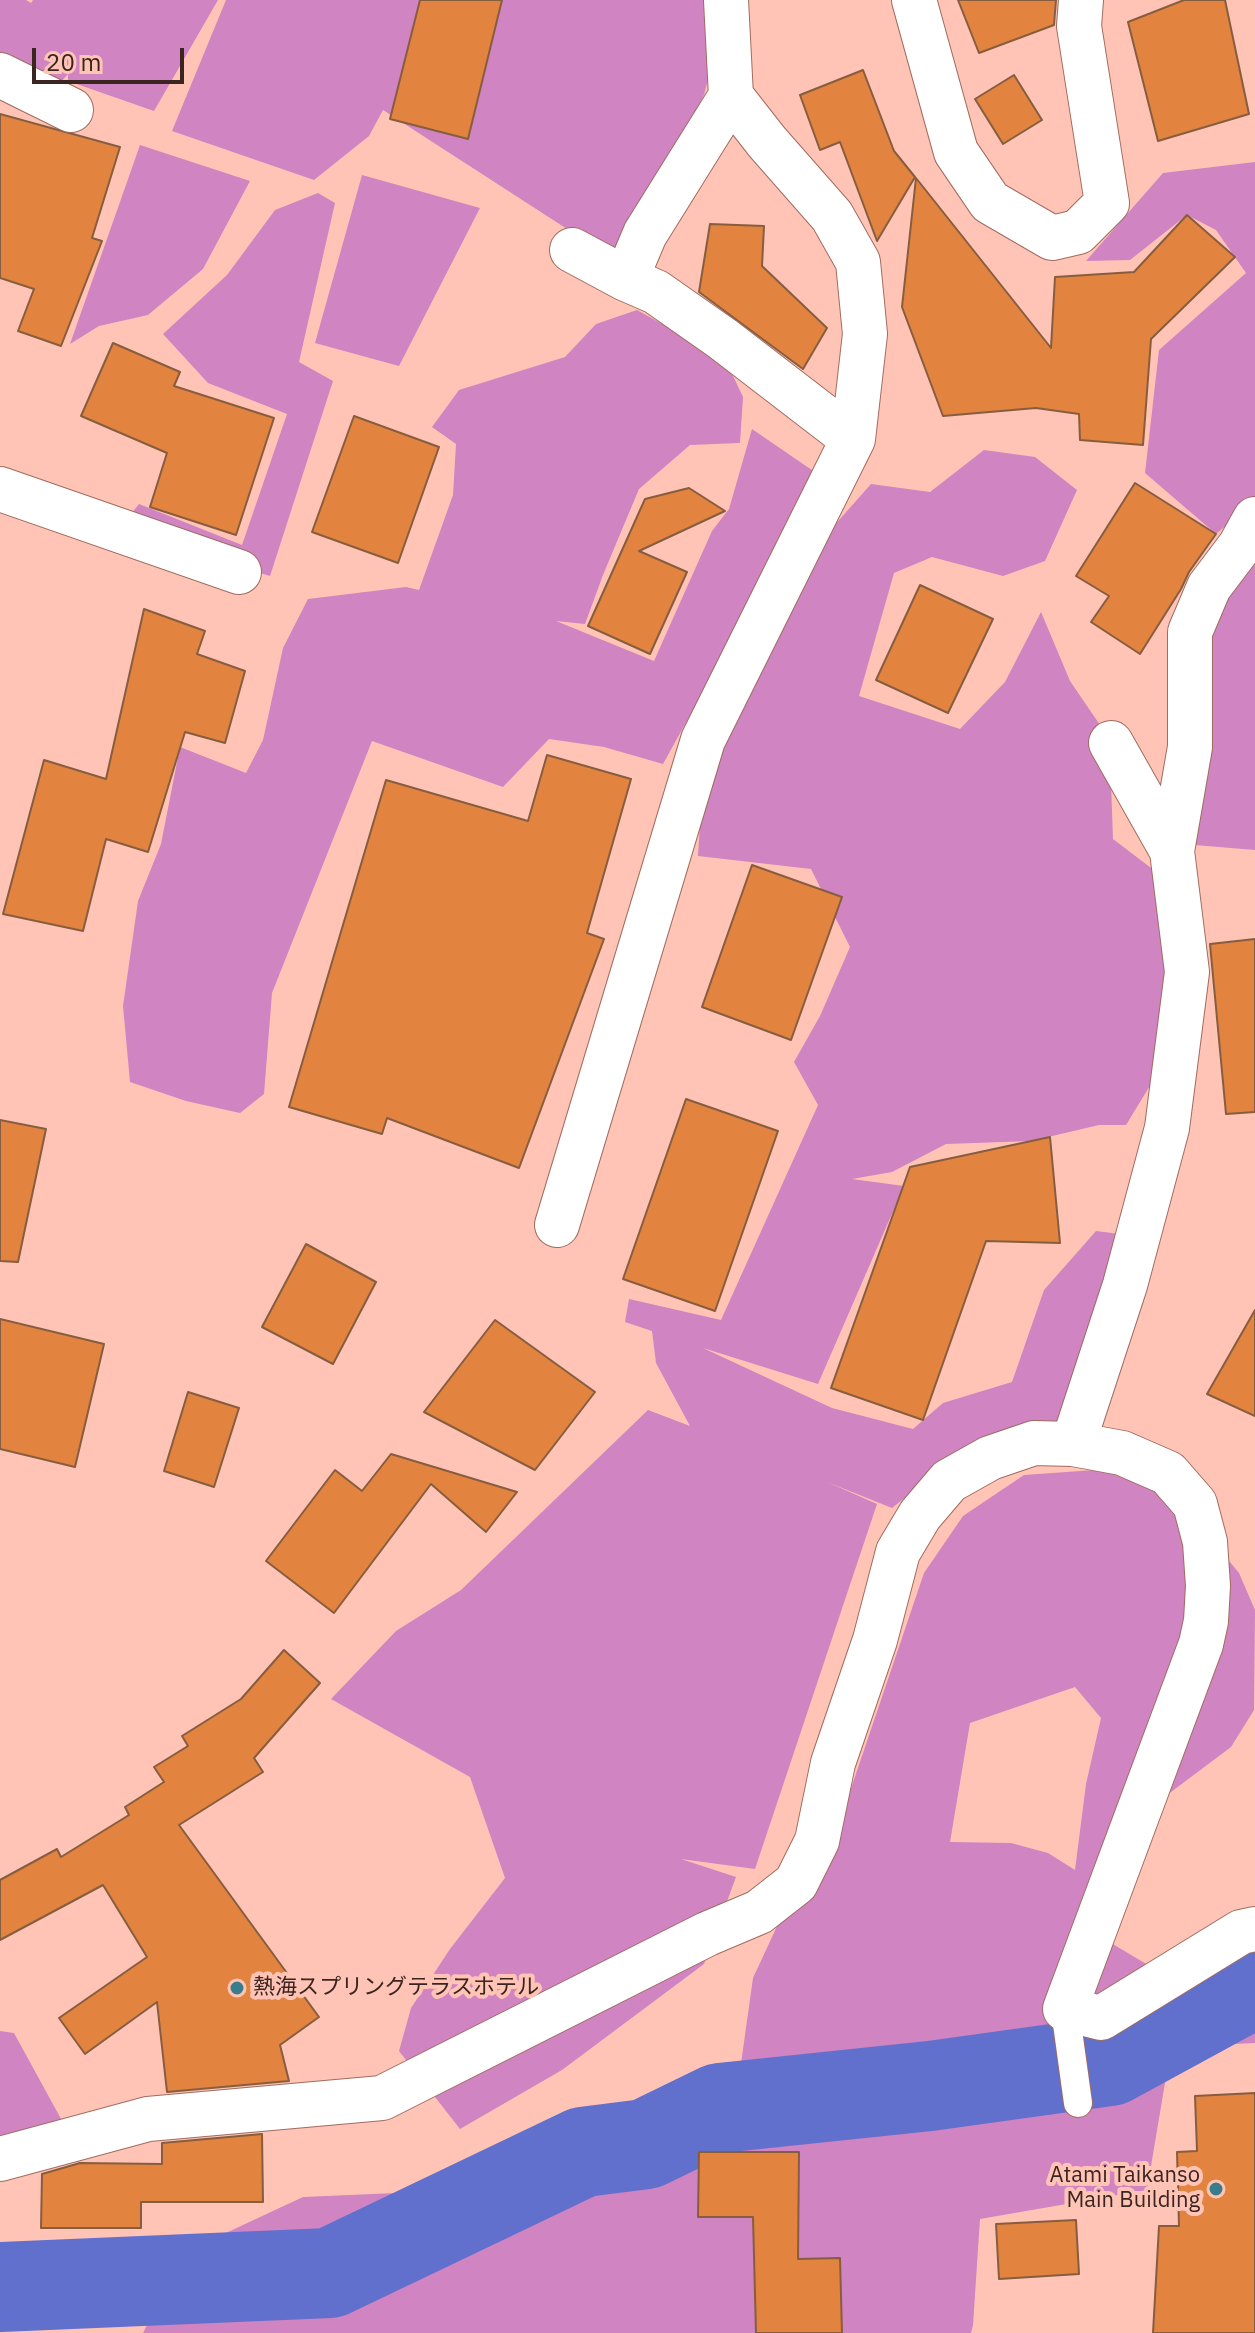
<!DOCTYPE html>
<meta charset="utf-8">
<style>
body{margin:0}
#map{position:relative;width:1255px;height:2333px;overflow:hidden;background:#ffc4b6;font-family:"IBM Plex Sans",sans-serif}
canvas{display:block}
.scale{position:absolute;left:32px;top:48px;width:152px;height:36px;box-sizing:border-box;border:4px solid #3b2520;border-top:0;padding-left:10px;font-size:24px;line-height:28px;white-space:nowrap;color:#3b2520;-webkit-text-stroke:6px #ffc4b6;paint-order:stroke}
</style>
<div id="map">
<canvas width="1255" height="2333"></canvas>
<div class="scale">20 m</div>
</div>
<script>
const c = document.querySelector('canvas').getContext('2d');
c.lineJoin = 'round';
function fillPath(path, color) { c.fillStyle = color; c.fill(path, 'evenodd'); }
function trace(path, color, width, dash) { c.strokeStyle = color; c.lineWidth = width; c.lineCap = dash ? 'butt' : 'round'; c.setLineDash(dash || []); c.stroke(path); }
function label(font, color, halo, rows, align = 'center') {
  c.font = font + ' "IBM Plex Sans","Noto Sans JP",sans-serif'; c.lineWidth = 8; c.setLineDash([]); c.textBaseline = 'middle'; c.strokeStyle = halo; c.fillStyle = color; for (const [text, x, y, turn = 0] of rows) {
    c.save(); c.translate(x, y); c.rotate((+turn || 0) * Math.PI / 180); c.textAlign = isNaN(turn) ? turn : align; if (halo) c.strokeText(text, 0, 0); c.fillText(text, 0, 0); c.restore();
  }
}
fillPath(new Path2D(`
 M 0,0 L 26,0 L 31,3 L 33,0 L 218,0 L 154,111 L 68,81 L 68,74 L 59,84 L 0,57 Z
 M 226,0 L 714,0 L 714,56 L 704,95 L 672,155 L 629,269 L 383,110 L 369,136 L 314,180 L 172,131 Z
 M 140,145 L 250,181 L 203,269 L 148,315 L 99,326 L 70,344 Z
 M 1255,162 L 1255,501 L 1216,534 L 1145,473 L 1159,350 L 1246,273 L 1216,230 L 1187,215 L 1130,260 L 1086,261 L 1163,173 Z
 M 362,175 L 480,208 L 399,366 L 315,343 Z
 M 318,193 L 335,203 L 299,362 L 333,381 L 270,576 L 118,530 L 139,504 L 242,545 L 287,414 L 208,383 L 163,334 L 227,275 L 275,210 Z
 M 637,310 L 725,359 L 743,397 L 740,443 L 690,445 L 639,489 L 603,575 L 585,624 L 556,621 L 654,661 L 712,531 L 729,509 L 752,429 L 822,477 L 663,764 L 604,747 L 549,739 L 503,787 L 372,741 L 272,993 L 264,1094 L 240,1113 L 186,1101 L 130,1082 L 123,1006 L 138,901 L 161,844 L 180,747 L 246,773 L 263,740 L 283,648 L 308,599 L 406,587 L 419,590 L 453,495 L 456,444 L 432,427 L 459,390 L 565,357 L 596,324 Z
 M 984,450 L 1035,457 L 1077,490 L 1045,561 L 1003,576 L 932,557 L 894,573 L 859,696 L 960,729 L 1005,682 L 1041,612 L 1070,681 L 1100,725 L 1111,782 L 1113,839 L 1159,874 L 1172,959 L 1151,1084 L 1126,1125 L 1099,1125 L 1031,1141 L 946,1144 L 892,1172 L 852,1179 L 904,1186 L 818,1384 L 703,1348 L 832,1408 L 913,1429 L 943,1403 L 1012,1382 L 1044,1290 L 1096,1231 L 1120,1234 L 1055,1430 L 912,1492 L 892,1508 L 827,1482 L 877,1504 L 755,1869 L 681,1859 L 736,1877 L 704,1964 L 562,2070 L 460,2129 L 399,2051 L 411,2008 L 450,1949 L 505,1878 L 470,1777 L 331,1699 L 396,1631 L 461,1590 L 648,1410 L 690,1426 L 656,1363 L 652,1331 L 625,1322 L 629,1299 L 721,1320 L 818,1105 L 794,1062 L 820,1016 L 850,947 L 811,869 L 698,856 L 701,807 L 730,715 L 832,528 L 871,484 L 930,492 Z
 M 1255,518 L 1255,850 L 1183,844 L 1190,632 Z
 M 1122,1453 L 1201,1527 L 1239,1573 L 1255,1610 L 1254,1710 L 1231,1747 L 1135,1819 L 1111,1943 L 1153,1968 L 1255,1937 L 1255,2043 L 1171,2047 L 1147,2190 L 980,2219 L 973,2325 L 971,2333 L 143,2333 L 185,2252 L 303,2197 L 420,2192 L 483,2157 L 576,2152 L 646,2155 L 648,2158 L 646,2144 L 881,2096 L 969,2060 L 921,2073 L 736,2099 L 753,1978 L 779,1922 L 822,1874 L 924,1573 L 963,1516 L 1024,1475 L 1109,1469 ZM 1075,1687 L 1101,1718 L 1086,1784 L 1075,1870 L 1048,1853 L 1011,1843 L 950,1842 L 970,1723 Z
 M 0,2031 L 14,2033 L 66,2128 L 0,2143 Z`), '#d084c1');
trace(new Path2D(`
 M 0,2287 L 330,2273 L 583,2152 L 646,2144 L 720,2108 L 930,2086 L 1110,2061 L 1255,1982`), '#6170cc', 90);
const building = new Path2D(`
 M 420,0 L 502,0 L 468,139 L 390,119 Z
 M 958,0 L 1056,0 L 1054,25 L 979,53 Z
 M 1184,0 L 1225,0 L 1249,114 L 1158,141 L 1128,22 Z
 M 863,70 L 894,151 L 915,177 L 877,241 L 840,142 L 820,150 L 800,95 Z
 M 1014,75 L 1042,120 L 1003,144 L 975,99 Z
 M 0,114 L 120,147 L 92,238 L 102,241 L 61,346 L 18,331 L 34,289 L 0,278 Z
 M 916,178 L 1051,348 L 1055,277 L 1134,272 L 1187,215 L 1235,257 L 1151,339 L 1143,445 L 1080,440 L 1079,414 L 1036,408 L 943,416 L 902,307 Z
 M 710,224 L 764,226 L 762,266 L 827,328 L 803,369 L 699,292 Z
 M 113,343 L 180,372 L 174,386 L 274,418 L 236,535 L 150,507 L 167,453 L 81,416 Z
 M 354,416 L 439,447 L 398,563 L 312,532 Z
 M 1135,483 L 1216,534 L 1189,572 L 1181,589 L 1140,654 L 1091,622 L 1109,596 L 1076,576 Z
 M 689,488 L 725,511 L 639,551 L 687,572 L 650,654 L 588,626 L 645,499 Z
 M 920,585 L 993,619 L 948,713 L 876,680 Z
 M 144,609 L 205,631 L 197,654 L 245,671 L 225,743 L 185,732 L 148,852 L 106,839 L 83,931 L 3,914 L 44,760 L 106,779 Z
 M 547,755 L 631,779 L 587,933 L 604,939 L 519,1168 L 387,1118 L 382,1134 L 289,1107 L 386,780 L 528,821 Z
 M 752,865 L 842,897 L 791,1040 L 702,1007 Z
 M 1255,939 L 1255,1112 L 1226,1114 L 1210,944 Z
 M 686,1099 L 778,1131 L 715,1311 L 623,1279 Z
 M 0,1120 L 46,1129 L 18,1262 L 0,1261 Z
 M 1050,1137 L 1060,1243 L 986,1241 L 923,1420 L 831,1388 L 910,1167 Z
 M 306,1244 L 376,1282 L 333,1364 L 262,1327 Z
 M 1255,1310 L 1255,1416 L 1207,1394 Z
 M 0,1319 L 104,1344 L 75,1467 L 0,1449 Z
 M 495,1320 L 595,1392 L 535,1470 L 424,1412 Z
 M 188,1392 L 239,1408 L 214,1487 L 164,1471 Z
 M 391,1454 L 517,1492 L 486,1532 L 431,1484 L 334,1613 L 266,1561 L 335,1470 L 362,1491 Z
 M 284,1650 L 320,1683 L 254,1758 L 263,1772 L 179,1825 L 319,2017 L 280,2045 L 289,2081 L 167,2092 L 157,2002 L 85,2054 L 59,2018 L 147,1957 L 103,1885 L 0,1940 L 0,1880 L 57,1849 L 61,1857 L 129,1815 L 125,1807 L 164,1782 L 154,1767 L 188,1746 L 182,1736 L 241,1699 Z
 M 1255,2093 L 1255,2333 L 1153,2333 L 1159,2226 L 1179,2226 L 1177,2152 L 1197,2151 L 1195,2096 Z
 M 262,2134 L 263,2202 L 141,2202 L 141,2228 L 41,2228 L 42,2174 L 80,2163 L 162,2164 L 162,2143 Z
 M 699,2152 L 799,2152 L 798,2259 L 840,2258 L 842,2333 L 756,2333 L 753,2217 L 698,2217 Z
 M 1076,2220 L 1079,2274 L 999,2279 L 996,2224 Z`);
fillPath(building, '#e2843f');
trace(building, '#875d40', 2);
const service = new Path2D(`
 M 1065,2009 L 1078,2103`);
const minor = new Path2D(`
 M 914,0 L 956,152 L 990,202 L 1052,238 L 1078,232 L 1107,203 L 1079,26 L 1081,0
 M 0,75 L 71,110
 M 572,250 L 626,279 L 645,234 L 731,96 L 726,0
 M 626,279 L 656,292 L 723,339 L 853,439
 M 0,489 L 239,572
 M 1111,743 L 1172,851 L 1190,747 L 1190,632 L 1209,587 L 1240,546 L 1255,519
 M 557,1225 L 703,740 L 853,439 L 865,334 L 858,262 L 832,216 L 767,142 L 731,96
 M 1073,1444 L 1125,1285 L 1167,1128 L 1187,972 L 1172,851
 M 0,2159 L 148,2119 L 382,2098 L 707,1934 L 759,1912 L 796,1883 L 817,1841 L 833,1763 L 875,1640 L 898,1552 L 920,1515 L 949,1481 L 990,1458 L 1034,1443 L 1073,1444 L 1122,1453 L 1168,1473 L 1195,1504 L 1205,1542 L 1208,1586 L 1206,1621 L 1201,1644 L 1065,2009 L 1101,2018 L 1241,1932 L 1255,1929`);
trace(service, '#a06c5f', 30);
trace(minor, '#a06c5f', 46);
trace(service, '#fff', 28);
trace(minor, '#fff', 44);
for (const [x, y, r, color] of [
 [237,1988,8,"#397d8c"],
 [1216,2189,8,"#397d8c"]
]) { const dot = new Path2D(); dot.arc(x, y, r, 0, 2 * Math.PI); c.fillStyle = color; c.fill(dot); trace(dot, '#ffc4b6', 3); }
label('22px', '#3b2520', '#ffc4b6', [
 ["熱海スプリングテラスホテル",253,1988],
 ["Atami Taikanso",1200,2176,"right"],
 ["Main Building",1200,2201,"right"]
], 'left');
</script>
